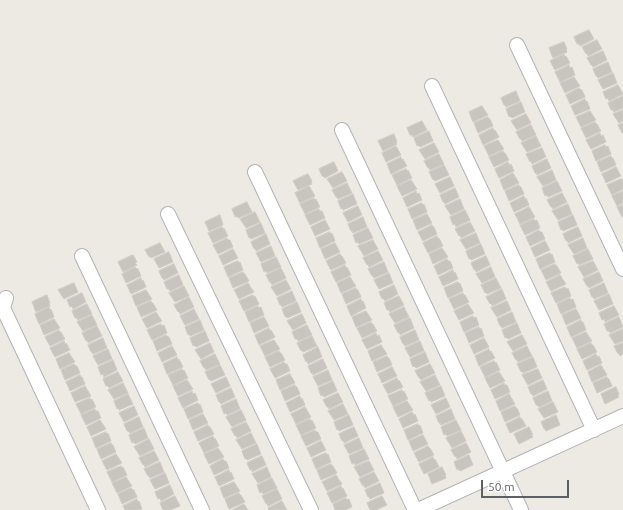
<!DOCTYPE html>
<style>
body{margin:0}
#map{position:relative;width:623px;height:510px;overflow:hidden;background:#edeae4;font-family:Ubuntu,sans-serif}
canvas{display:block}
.scale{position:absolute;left:481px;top:480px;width:88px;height:18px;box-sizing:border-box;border:2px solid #5c5f63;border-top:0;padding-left:5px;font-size:12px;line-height:14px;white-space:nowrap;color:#5c5f63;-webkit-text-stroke:3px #fff;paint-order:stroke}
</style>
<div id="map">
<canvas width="623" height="510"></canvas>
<div class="scale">50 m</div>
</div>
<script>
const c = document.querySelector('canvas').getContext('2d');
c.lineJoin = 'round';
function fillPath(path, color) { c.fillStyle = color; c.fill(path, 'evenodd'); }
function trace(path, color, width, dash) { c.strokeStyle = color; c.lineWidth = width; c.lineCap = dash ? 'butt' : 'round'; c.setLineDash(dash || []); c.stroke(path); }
const building = new Path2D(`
 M 589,30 L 594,39 L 580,46 L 579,44 L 577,44 L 574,37 Z
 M 597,40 L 602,49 L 588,56 L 587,53 L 586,54 L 582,47 Z
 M 564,42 L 567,49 L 566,50 L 567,52 L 553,58 L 549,48 Z
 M 603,51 L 607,60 L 593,67 L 592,65 L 591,65 L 587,58 Z
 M 564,54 L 565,57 L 566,56 L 570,63 L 555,70 L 550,61 Z
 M 608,62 L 612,72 L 598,78 L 597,76 L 596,76 L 593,69 Z
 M 569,65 L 570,68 L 572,67 L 575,75 L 560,82 L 555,72 Z
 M 613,73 L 617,83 L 603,89 L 598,80 Z
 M 574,77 L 580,86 L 565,93 L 560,83 Z
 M 618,85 L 623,94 L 609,101 L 608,98 L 606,99 L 603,92 Z
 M 579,88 L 581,90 L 582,90 L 585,97 L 570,104 L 566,95 Z
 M 516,91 L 520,101 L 506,107 L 505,105 L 504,105 L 501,98 Z
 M 623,96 L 623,108 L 614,112 L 613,110 L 611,110 L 608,103 Z
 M 585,99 L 586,102 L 587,101 L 590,109 L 575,115 L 571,106 Z
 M 521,102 L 525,112 L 512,118 L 510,116 L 509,117 L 506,109 Z
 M 482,106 L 488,115 L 473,122 L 469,112 Z
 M 623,110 L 623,121 L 619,123 L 613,114 Z
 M 590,111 L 596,120 L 581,127 L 576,117 Z
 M 526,114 L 531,123 L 517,130 L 511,121 Z
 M 488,117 L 489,119 L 490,119 L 493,126 L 478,133 L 474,123 Z
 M 422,121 L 427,130 L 413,137 L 412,135 L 410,135 L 407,128 Z
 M 595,122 L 596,124 L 597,124 L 601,131 L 586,138 L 581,128 Z
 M 623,123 L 623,132 L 622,133 L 618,125 Z
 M 531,125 L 536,135 L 522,141 L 521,139 L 520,139 L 516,132 Z
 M 493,128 L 494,131 L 495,130 L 499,137 L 483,145 L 479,135 Z
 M 429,131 L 433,141 L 420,147 L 418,145 L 417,146 L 414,138 Z
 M 600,133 L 601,136 L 603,135 L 606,142 L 591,149 L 586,140 Z
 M 394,134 L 397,142 L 396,142 L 397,144 L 383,151 L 378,141 Z
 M 536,136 L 541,146 L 527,152 L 521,143 Z
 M 498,140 L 504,149 L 489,156 L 484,146 Z
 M 434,143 L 439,152 L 425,159 L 419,150 Z
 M 605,145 L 606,147 L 608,146 L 611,154 L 596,161 L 592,151 Z
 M 396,146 L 401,155 L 386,162 L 382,153 Z
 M 542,148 L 546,157 L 532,164 L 531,161 L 530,162 L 526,154 Z
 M 503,151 L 504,153 L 505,153 L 509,160 L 494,167 L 489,157 Z
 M 439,154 L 444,164 L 430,170 L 429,168 L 428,168 L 424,161 Z
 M 611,156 L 612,158 L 613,158 L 616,165 L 601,172 L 597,162 Z
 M 401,157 L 402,160 L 403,159 L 407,166 L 391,174 L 387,164 Z
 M 547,159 L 551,168 L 537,175 L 536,173 L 535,173 L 532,166 Z
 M 334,162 L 338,171 L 325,178 L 323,176 L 322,176 L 319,169 Z
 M 508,162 L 509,165 L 511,164 L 514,171 L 499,178 L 495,169 Z
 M 444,165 L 449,175 L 435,181 L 434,179 L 433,180 L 429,172 Z
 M 616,167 L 621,176 L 606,183 L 602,174 Z
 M 406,169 L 407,171 L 408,170 L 412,178 L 397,185 L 392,175 Z
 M 552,170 L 556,180 L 543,186 L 537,177 Z
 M 342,172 L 347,181 L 333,188 L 327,179 Z
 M 513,173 L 519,183 L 504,190 L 500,180 Z
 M 308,174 L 312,181 L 311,182 L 312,184 L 298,190 L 293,181 Z
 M 450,177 L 454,186 L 440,193 L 435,184 Z
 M 621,179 L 623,180 L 623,189 L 612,195 L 607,185 Z
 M 411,180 L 417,189 L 402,196 L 397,186 Z
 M 557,181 L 562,191 L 548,197 L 547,195 L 545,196 L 542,188 Z
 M 347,183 L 352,193 L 338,199 L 337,197 L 336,197 L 332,190 Z
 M 519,185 L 520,187 L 521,187 L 524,194 L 509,201 L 505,191 Z
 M 309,186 L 315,196 L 300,203 L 295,193 Z
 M 455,188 L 459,197 L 445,204 L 444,202 L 443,202 L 440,195 Z
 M 416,191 L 417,194 L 419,193 L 422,200 L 407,207 L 403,198 Z
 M 623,191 L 623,203 L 617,206 L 612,196 Z
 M 562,193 L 567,202 L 553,209 L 552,207 L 551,207 L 547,200 Z
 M 353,194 L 357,204 L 343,210 L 342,208 L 341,209 L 338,201 Z
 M 524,196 L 525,199 L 526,198 L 529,205 L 514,212 L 510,203 Z
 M 314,198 L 315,200 L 316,199 L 320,207 L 305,214 L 300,204 Z
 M 460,199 L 464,209 L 451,215 L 445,206 Z
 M 247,202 L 252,212 L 238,218 L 237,216 L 235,217 L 232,209 Z
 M 422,203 L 423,205 L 424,204 L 427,212 L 412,219 L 408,209 Z
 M 568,204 L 572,214 L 558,220 L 552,211 Z
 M 623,205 L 623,217 L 622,217 L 617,207 Z
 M 358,206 L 362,215 L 348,222 L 343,213 Z
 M 529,207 L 535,217 L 520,224 L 515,214 Z
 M 319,209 L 320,211 L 322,211 L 325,218 L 310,225 L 305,215 Z
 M 465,210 L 470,220 L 456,227 L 455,224 L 453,225 L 450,217 Z
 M 255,212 L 260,222 L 246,228 L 240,219 Z
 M 427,214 L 432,223 L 417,230 L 413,220 Z
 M 220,215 L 223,225 L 209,231 L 205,222 Z
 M 573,215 L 577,225 L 563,231 L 562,229 L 561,230 L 558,222 Z
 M 363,217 L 367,227 L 353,233 L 352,231 L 351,231 L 348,224 Z
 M 534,219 L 535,221 L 537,220 L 540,228 L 525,235 L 520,225 Z
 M 325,220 L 330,229 L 315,236 L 311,227 Z
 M 470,222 L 475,231 L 461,238 L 460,235 L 459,236 L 455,229 Z
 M 261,223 L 265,233 L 251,239 L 250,237 L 249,238 L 246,230 Z
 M 432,225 L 433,227 L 434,227 L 437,234 L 423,241 L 418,232 Z
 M 222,227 L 223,229 L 224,228 L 228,236 L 213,243 L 208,233 Z
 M 578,227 L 582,236 L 568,243 L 567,240 L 566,241 L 563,234 Z
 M 368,228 L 373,238 L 359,244 L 358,242 L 356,243 L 353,235 Z
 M 539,230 L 540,232 L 542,232 L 545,239 L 530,246 L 526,237 Z
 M 330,232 L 331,234 L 332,233 L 335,241 L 320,248 L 316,238 Z
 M 476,233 L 480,243 L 466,249 L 460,240 Z
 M 266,234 L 270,244 L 256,251 L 255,248 L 254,249 L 251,242 Z
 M 437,236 L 438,239 L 439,238 L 443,246 L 428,253 L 423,243 Z
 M 227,238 L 228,240 L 230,240 L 233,247 L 218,254 L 213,245 Z
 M 583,238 L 587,248 L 574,254 L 568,245 Z
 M 373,240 L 378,249 L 364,256 L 358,246 Z
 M 545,241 L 550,250 L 535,257 L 531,248 Z
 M 160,243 L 165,252 L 151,258 L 150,256 L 149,257 L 145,250 Z
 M 335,243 L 340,252 L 325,259 L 321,249 Z
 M 481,244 L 485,254 L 471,260 L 470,258 L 469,259 L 466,251 Z
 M 271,246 L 275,256 L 261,262 L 256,253 Z
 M 442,248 L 448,257 L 433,264 L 429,254 Z
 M 233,249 L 238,258 L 223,265 L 219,256 Z
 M 588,249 L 593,259 L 579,265 L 578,263 L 577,264 L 573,256 Z
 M 378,251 L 383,260 L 369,267 L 368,264 L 367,265 L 363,258 Z
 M 169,252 L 173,262 L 159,268 L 154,259 Z
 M 550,253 L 551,255 L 552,254 L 555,262 L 540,269 L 536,259 Z
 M 340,254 L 341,256 L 342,256 L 346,263 L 331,270 L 326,261 Z
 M 133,255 L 137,262 L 135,263 L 137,265 L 123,272 L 118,262 Z
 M 486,256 L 490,265 L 476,272 L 475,269 L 474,270 L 471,263 Z
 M 276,257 L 281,267 L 267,273 L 266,271 L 264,272 L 261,264 Z
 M 447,259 L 448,261 L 450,261 L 453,268 L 438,275 L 434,266 Z
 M 238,261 L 239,263 L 240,262 L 243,270 L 228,277 L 224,267 Z
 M 593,261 L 598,270 L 584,277 L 578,267 Z
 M 384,262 L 388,272 L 374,278 L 373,276 L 372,276 L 368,269 Z
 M 174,264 L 178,273 L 164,280 L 163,278 L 162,278 L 159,271 Z
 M 555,264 L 556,266 L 557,266 L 561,273 L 546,280 L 541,270 Z
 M 345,265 L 346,268 L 347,267 L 351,275 L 336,282 L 331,272 Z
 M 135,267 L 137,269 L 138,269 L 141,276 L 126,283 L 122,274 Z
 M 491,267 L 495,277 L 482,283 L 476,274 Z
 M 281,268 L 286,278 L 272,285 L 271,282 L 270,283 L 266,275 Z
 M 453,270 L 454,273 L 455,272 L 458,279 L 443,286 L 439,277 Z
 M 243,272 L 244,274 L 245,274 L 249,281 L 233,288 L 229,278 Z
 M 599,272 L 603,281 L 589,288 L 588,286 L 587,286 L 583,279 Z
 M 389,273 L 393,283 L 379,289 L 374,280 Z
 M 179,275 L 183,285 L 170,291 L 169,289 L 167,289 L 164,282 Z
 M 560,275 L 566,284 L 551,291 L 546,282 Z
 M 350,277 L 356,286 L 341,293 L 337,283 Z
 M 141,278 L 142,281 L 143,280 L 146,287 L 131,294 L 127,285 Z
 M 496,278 L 501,288 L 487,294 L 486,292 L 485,293 L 481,285 Z
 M 286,280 L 291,289 L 277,296 L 271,287 Z
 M 458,282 L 459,284 L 460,283 L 463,291 L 448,298 L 444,288 Z
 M 74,283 L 78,292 L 64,299 L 58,290 Z
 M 248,283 L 254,292 L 239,299 L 234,290 Z
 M 604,283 L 608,293 L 594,299 L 593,297 L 592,297 L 589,290 Z
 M 394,285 L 398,294 L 385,301 L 383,298 L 382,299 L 379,292 Z
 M 184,286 L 189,296 L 175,302 L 169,293 Z
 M 565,287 L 566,289 L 568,288 L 571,296 L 556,303 L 551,293 Z
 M 356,288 L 357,290 L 358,290 L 361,297 L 346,304 L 342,294 Z
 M 502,289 L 506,299 L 492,306 L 491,303 L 490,304 L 486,297 Z
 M 146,290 L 152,299 L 136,306 L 132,296 Z
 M 292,291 L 296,301 L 282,307 L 281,305 L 280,305 L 277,298 Z
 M 82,293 L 86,302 L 73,309 L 72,306 L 70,307 L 67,300 Z
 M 463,293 L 464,295 L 465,295 L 469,302 L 454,309 L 449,299 Z
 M 609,294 L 613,304 L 599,310 L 594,301 Z
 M 47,295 L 50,303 L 49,303 L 50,306 L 36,312 L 32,302 Z
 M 253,295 L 254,297 L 255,296 L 259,304 L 244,311 L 239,301 Z
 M 399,296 L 404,305 L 390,312 L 389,310 L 387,310 L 384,303 Z
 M 189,297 L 194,307 L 180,314 L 179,311 L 178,312 L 174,305 Z
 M 570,298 L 571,300 L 573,299 L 576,307 L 561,314 L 557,304 Z
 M 361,299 L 362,302 L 363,301 L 366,308 L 351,316 L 347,306 Z
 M 151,301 L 152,303 L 153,303 L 157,310 L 141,317 L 137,307 Z
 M 507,301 L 511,310 L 497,317 L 491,308 Z
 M 297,302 L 301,312 L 287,318 L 286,316 L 285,317 L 282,309 Z
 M 87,304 L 92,314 L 78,320 L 77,318 L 75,318 L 72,311 Z
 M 468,304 L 474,313 L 459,320 L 454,311 Z
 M 258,306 L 259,308 L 261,307 L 264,315 L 249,322 L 245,312 Z
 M 614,306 L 619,315 L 605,322 L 604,319 L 602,320 L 599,313 Z
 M 49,307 L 50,310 L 51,309 L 54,317 L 39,324 L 35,314 Z
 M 404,307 L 409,317 L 395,323 L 389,314 Z
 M 194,309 L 199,319 L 185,325 L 180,316 Z
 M 576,309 L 581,318 L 566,325 L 562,315 Z
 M 366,311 L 372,320 L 356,327 L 352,317 Z
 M 156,312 L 162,321 L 147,328 L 142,319 Z
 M 512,312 L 516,322 L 502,328 L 501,326 L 500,326 L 497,319 Z
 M 302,314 L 306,323 L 293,330 L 287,321 Z
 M 92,315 L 97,325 L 83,331 L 77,322 Z
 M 473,316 L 474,318 L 476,317 L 479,325 L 464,332 L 460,322 Z
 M 264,317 L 269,326 L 254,333 L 250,323 Z
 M 619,317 L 623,327 L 610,333 L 609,331 L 607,331 L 604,324 Z
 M 410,318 L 414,328 L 400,335 L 399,332 L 398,333 L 394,325 Z
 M 54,319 L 60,328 L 44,335 L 40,325 Z
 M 200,320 L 204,330 L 190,336 L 189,334 L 188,335 L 185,327 Z
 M 581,320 L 582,323 L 583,322 L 586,330 L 571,337 L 567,327 Z
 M 371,322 L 372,324 L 373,324 L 377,331 L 362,338 L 357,328 Z
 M 517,323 L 521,333 L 508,339 L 506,337 L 505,338 L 502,330 Z
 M 161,324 L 162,326 L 164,325 L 167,333 L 152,340 L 147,330 Z
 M 307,325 L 312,335 L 298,341 L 297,339 L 295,339 L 292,332 Z
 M 97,326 L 102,336 L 88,343 L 87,340 L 86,341 L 82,333 Z
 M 479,327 L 479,329 L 481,328 L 484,336 L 469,343 L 465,333 Z
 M 269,328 L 270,331 L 271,330 L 275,337 L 259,345 L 255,335 Z
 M 623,329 L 623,341 L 615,344 L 609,335 Z
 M 59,330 L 60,332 L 61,332 L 65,339 L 50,346 L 45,337 Z
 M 415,330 L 419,340 L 405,346 L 404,344 L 403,344 L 400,337 Z
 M 205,331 L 209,341 L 196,347 L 194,345 L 193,346 L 190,338 Z
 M 586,332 L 592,341 L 577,348 L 572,338 Z
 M 376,333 L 377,336 L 379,335 L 382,342 L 367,349 L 362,340 Z
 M 166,335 L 168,337 L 169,337 L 172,344 L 157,351 L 153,341 Z
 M 522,335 L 527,344 L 513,351 L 507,342 Z
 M 312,336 L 317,346 L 303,352 L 302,350 L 301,351 L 297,343 Z
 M 103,338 L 107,348 L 93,354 L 92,352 L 91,352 L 88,345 Z
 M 484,338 L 489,347 L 474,354 L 470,345 Z
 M 274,340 L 280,349 L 265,356 L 260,346 Z
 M 64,341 L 65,344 L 66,343 L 70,350 L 55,357 L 50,348 Z
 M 420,341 L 424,351 L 410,357 L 405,348 Z
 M 210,343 L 214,352 L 201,359 L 195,350 Z
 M 591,343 L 592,345 L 593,345 L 597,352 L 582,359 L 577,349 Z
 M 623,343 L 623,354 L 620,356 L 619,353 L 618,354 L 614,346 Z
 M 381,345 L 387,354 L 372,361 L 368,351 Z
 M 172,346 L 177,355 L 162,362 L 158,353 Z
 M 527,346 L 532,356 L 518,362 L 517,360 L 516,360 L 512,353 Z
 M 318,347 L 322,357 L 308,364 L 307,361 L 306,362 L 303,355 Z
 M 108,349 L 112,359 L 98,365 L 93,356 Z
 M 489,349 L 490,352 L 491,351 L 495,358 L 479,366 L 475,356 Z
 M 279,351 L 280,353 L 281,353 L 285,360 L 270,367 L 265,357 Z
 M 425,352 L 429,362 L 416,368 L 414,366 L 413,367 L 410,359 Z
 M 69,353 L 75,362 L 60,369 L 56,359 Z
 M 215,354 L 220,364 L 206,370 L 205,368 L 204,368 L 200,361 Z
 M 596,354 L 597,357 L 599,356 L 602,363 L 587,370 L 583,361 Z
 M 387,356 L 388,358 L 389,358 L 392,365 L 377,372 L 373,362 Z
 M 177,357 L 178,360 L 179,359 L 183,367 L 167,374 L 163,364 Z
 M 533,357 L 537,367 L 523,373 L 522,371 L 521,372 L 517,364 Z
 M 323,359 L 327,368 L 313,375 L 312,373 L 311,373 L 308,366 Z
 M 113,360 L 117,370 L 104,377 L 103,374 L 101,375 L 98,367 Z
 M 494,361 L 495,363 L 496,362 L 500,370 L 485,377 L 480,367 Z
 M 284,362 L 285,364 L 287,364 L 290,371 L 275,378 L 270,369 Z
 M 74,364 L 76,366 L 77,366 L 80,373 L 65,380 L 61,370 Z
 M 430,364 L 435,373 L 421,380 L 420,378 L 419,378 L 415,371 Z
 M 220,365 L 225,375 L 211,381 L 210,379 L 209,380 L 205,372 Z
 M 601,365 L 607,375 L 592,382 L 588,372 Z
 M 392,367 L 397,376 L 382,383 L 378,374 Z
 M 182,369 L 183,371 L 184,370 L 188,378 L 173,385 L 168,375 Z
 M 538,369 L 542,378 L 528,385 L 522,375 Z
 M 328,370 L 332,380 L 318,386 L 313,377 Z
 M 118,372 L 123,381 L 109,388 L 108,386 L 106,386 L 103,379 Z
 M 499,372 L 505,381 L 490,388 L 485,378 Z
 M 290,374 L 295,383 L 280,390 L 276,380 Z
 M 80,375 L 81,377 L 82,377 L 85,384 L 70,391 L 66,382 Z
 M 435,375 L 440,385 L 426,391 L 420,382 Z
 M 226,377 L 230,386 L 216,393 L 211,384 Z
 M 607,377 L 608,379 L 609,379 L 612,386 L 597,393 L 593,383 Z
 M 397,378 L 398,381 L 399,380 L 403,387 L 388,394 L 383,385 Z
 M 187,380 L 193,389 L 178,396 L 173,386 Z
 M 543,380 L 547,389 L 533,396 L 532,394 L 531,394 L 528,387 Z
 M 333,381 L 337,391 L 324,397 L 323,395 L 321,396 L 318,388 Z
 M 123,383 L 128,393 L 114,399 L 108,390 Z
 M 504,383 L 505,385 L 507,385 L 510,392 L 495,399 L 491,390 Z
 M 295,385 L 296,387 L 297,387 L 300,394 L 285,401 L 281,391 Z
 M 85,386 L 91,396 L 75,402 L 71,393 Z
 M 441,386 L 445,396 L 431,402 L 430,400 L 429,401 L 425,393 Z
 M 616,387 L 619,394 L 618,395 L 619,397 L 605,404 L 601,394 Z
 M 231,388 L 235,397 L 221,404 L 220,402 L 219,402 L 216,395 Z
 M 402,390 L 403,392 L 404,391 L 408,399 L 393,406 L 388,396 Z
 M 192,391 L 193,394 L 195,393 L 198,400 L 183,408 L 178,398 Z
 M 548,391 L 552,401 L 539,407 L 537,405 L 536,405 L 533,398 Z
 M 338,393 L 343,402 L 329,409 L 328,407 L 327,407 L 323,400 Z
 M 128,394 L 133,404 L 119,410 L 118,408 L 117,409 L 114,401 Z
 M 509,394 L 515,404 L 500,411 L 496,401 Z
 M 300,396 L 301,399 L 302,398 L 305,405 L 290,412 L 286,403 Z
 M 90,398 L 91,400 L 92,399 L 96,407 L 81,414 L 76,404 Z
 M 446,398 L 450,407 L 436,414 L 431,405 Z
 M 236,399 L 240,409 L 227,415 L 226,413 L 224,414 L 221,406 Z
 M 407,401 L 413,410 L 398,417 L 393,407 Z
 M 553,402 L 558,412 L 544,418 L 538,409 Z
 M 198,403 L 199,405 L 200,404 L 203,412 L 188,419 L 184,409 Z
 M 343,404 L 348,414 L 334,420 L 328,411 Z
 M 134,406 L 138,415 L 124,422 L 119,413 Z
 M 515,406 L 516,408 L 517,408 L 520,415 L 505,422 L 501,412 Z
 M 305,407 L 311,417 L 296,424 L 291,414 Z
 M 95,409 L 96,411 L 98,411 L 101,418 L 86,425 L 81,415 Z
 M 451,409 L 455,419 L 441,425 L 440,423 L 439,423 L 436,416 Z
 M 241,410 L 246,420 L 232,427 L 226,417 Z
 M 412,412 L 414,415 L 415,414 L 418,421 L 403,428 L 399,419 Z
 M 203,414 L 208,423 L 193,430 L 189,420 Z
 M 349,415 L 353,425 L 339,431 L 338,429 L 337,430 L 334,422 Z
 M 556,415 L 560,425 L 546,431 L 545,429 L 544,429 L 541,422 Z
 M 139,417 L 143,427 L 130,433 L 128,431 L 127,431 L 124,424 Z
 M 520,417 L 521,419 L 522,419 L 526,426 L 510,433 L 506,424 Z
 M 310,419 L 311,421 L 312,420 L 316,428 L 301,435 L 296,425 Z
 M 100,420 L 106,429 L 91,436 L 87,427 Z
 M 456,420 L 461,430 L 447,436 L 446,434 L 444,435 L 441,427 Z
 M 246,422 L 251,431 L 237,438 L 236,435 L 235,436 L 231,429 Z
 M 418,424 L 419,426 L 420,425 L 423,433 L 408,440 L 404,430 Z
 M 208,425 L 209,427 L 210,427 L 214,434 L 198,441 L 194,432 Z
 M 354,427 L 358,436 L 344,443 L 343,440 L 342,441 L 339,434 Z
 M 529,427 L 533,435 L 531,435 L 533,437 L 519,444 L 514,434 Z
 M 144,428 L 148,438 L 135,444 L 134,442 L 132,443 L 129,435 Z
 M 315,430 L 316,432 L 318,432 L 321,439 L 306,446 L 301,436 Z
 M 461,431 L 466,441 L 452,448 L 446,438 Z
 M 106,432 L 107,434 L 108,433 L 111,441 L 96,448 L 92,438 Z
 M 251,433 L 256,443 L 242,449 L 236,440 Z
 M 423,435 L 428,444 L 413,451 L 409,441 Z
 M 213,436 L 214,439 L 215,438 L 219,446 L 204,453 L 199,443 Z
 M 359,438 L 363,448 L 349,454 L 344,445 Z
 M 149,439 L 154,449 L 140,456 L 134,447 Z
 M 321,441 L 326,450 L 311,457 L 307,448 Z
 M 111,443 L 112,445 L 113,445 L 116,452 L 101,459 L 97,449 Z
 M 466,443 L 471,452 L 457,459 L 456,456 L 455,457 L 451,450 Z
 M 257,444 L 261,454 L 247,460 L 246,458 L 245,459 L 242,451 Z
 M 428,446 L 429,448 L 430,448 L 434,455 L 419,462 L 414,453 Z
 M 218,448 L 224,457 L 209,464 L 204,454 Z
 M 364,449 L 369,459 L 355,465 L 354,463 L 352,464 L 349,456 Z
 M 154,451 L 159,460 L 145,467 L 144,464 L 143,465 L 139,458 Z
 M 326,453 L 327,455 L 328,454 L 331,462 L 316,469 L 312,459 Z
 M 116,454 L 122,463 L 107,470 L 102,461 Z
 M 469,455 L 473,465 L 460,471 L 459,469 L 457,470 L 454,462 Z
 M 262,456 L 266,465 L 252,472 L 252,469 L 250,470 L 247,463 Z
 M 433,457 L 434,460 L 435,459 L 439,467 L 424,474 L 419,464 Z
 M 223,459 L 224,461 L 226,461 L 229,468 L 214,475 L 210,466 Z
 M 369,461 L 374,470 L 360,477 L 354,467 Z
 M 160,462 L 164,472 L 150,478 L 149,476 L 148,476 L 144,469 Z
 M 331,464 L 332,466 L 333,466 L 337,473 L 321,480 L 317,470 Z
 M 121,466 L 122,468 L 123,467 L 127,475 L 112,482 L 107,472 Z
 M 267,467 L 271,477 L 258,483 L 252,474 Z
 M 442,467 L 446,475 L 445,475 L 446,478 L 432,484 L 428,474 Z
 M 229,470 L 230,473 L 231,472 L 234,479 L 219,486 L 215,477 Z
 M 374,472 L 379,481 L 365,488 L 364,485 L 363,486 L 359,479 Z
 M 165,473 L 169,483 L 155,489 L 150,480 Z
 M 336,475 L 342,484 L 327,491 L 322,482 Z
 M 126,477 L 132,486 L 117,493 L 112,483 Z
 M 272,478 L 277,488 L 263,494 L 262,492 L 260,493 L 257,485 Z
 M 234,482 L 240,491 L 224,498 L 220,488 Z
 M 380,483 L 384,493 L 370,499 L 369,497 L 368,497 L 365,490 Z
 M 170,485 L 174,494 L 161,501 L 160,498 L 158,499 L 155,492 Z
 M 341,486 L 342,489 L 343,488 L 347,496 L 332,503 L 327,493 Z
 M 131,488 L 133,490 L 134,490 L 137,497 L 122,504 L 118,494 Z
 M 277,489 L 282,499 L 268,506 L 267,503 L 266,504 L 262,496 Z
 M 239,493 L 240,495 L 241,495 L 245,502 L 229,509 L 225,499 Z
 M 175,496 L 180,506 L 170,510 L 163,510 L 160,503 Z
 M 382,496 L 387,505 L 376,510 L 370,510 L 367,503 Z
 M 346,498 L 347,500 L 349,499 L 352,507 L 345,510 L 335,510 L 333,504 Z
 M 137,499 L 138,502 L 139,501 L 142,509 L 139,510 L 125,510 L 123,506 Z
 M 282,501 L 287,510 L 269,510 L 268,508 Z
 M 244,504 L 248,510 L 232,510 Z`);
fillPath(building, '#c8c5c0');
trace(building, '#d1cbc3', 1);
const minor = new Path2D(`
 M 517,45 L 623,269
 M 432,86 L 594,430
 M 342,130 L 521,510
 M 255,172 L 415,510
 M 168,214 L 311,510
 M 82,256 L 202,510
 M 6,298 L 3,308 L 98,510
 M 418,510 L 623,416`);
trace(minor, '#b1b4b7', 16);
trace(minor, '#fff', 14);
</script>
